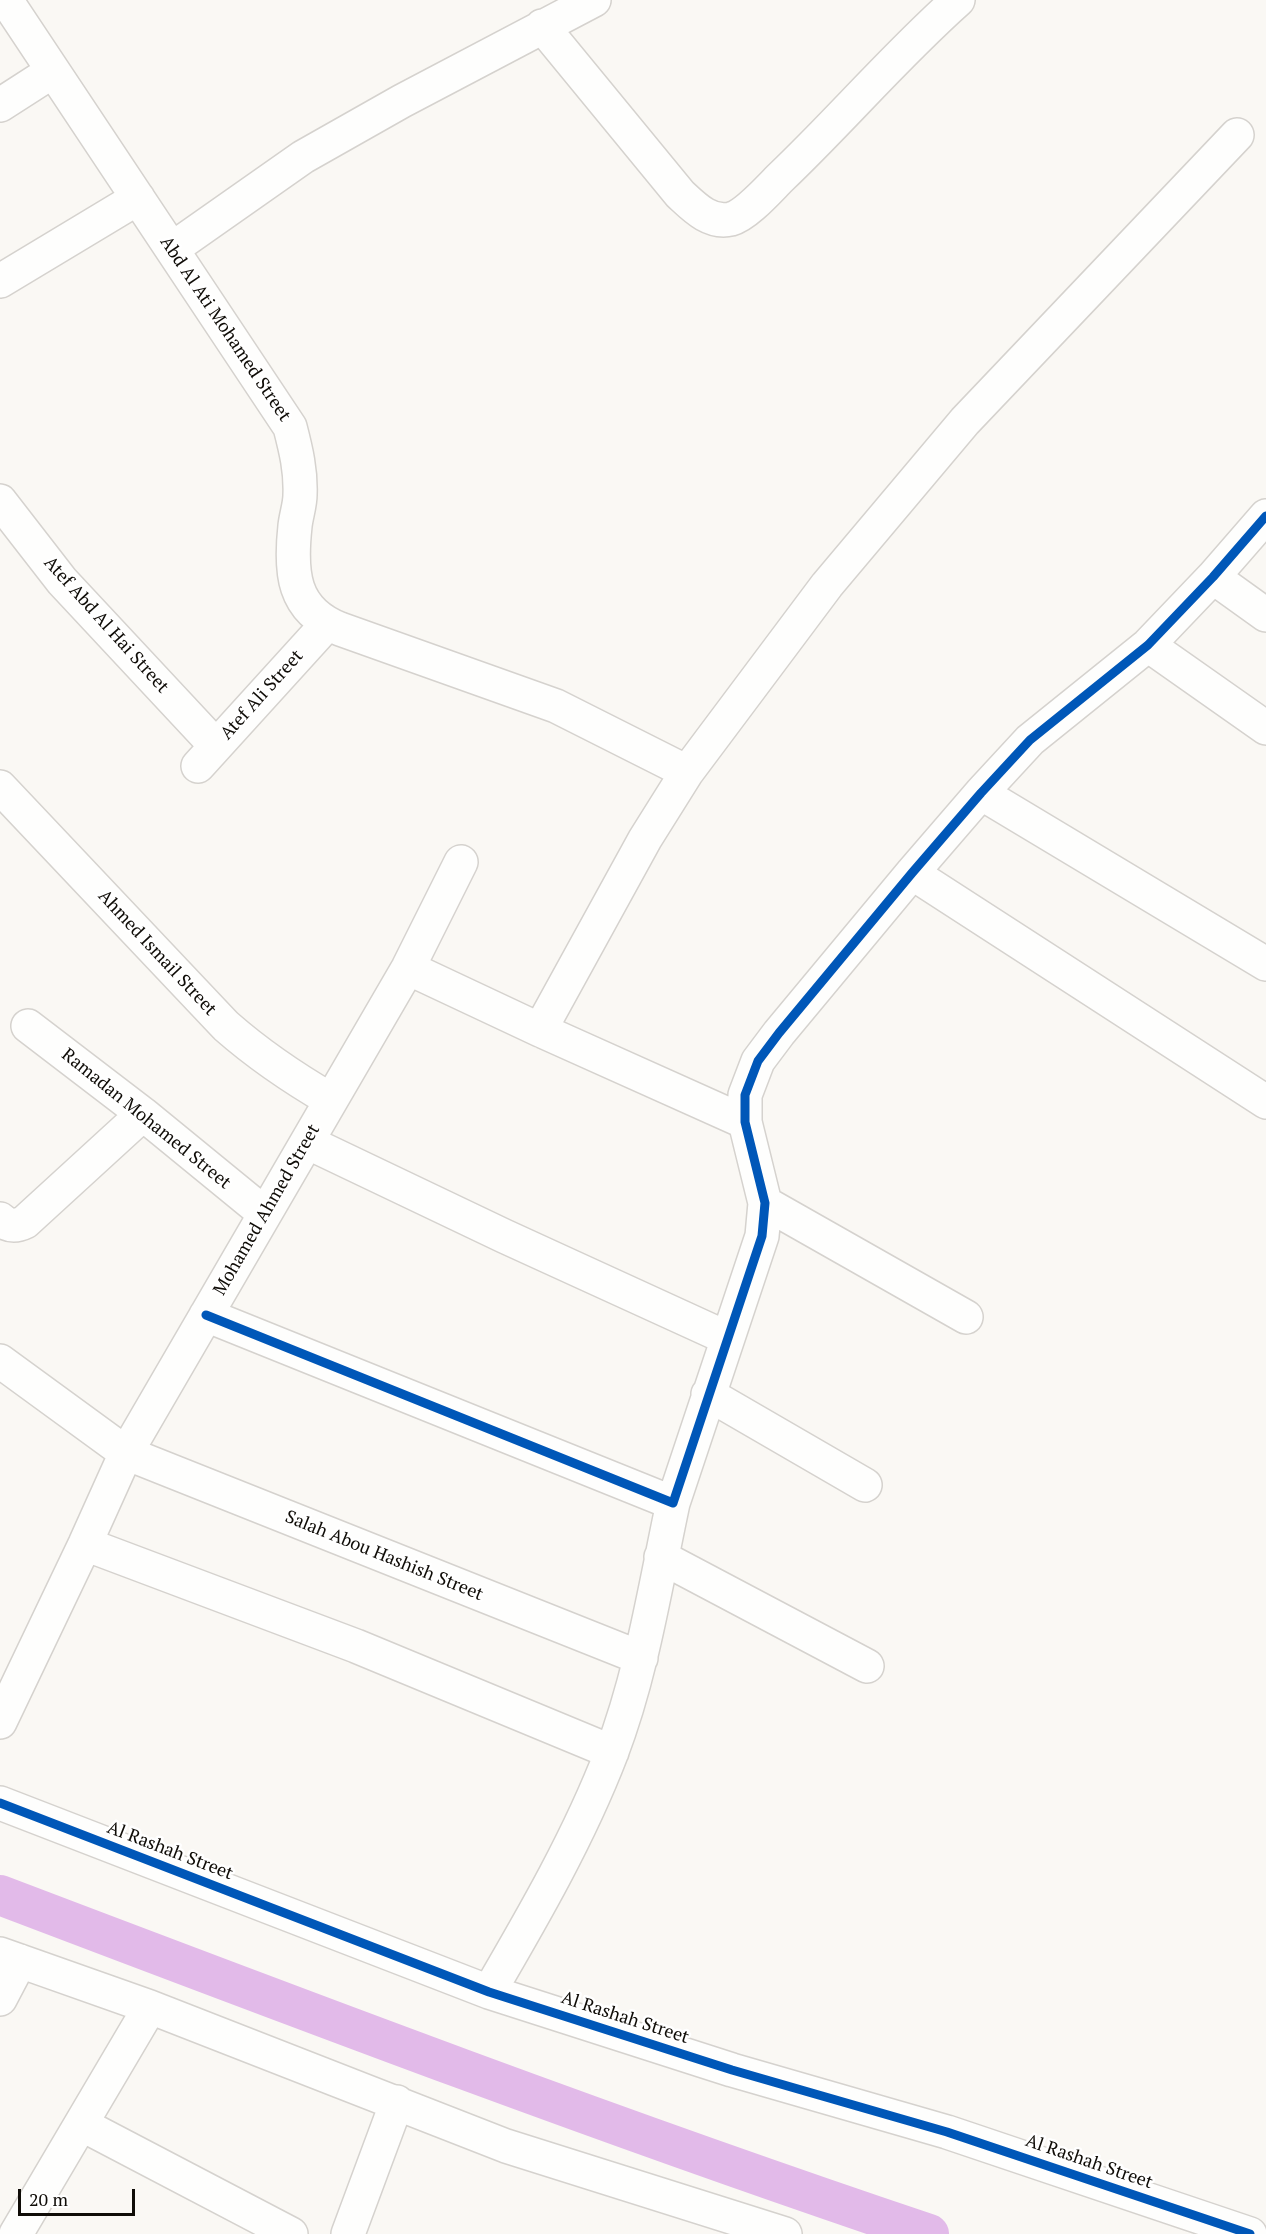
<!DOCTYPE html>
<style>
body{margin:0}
#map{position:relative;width:1266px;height:2234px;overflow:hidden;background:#faf8f4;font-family:"PT Serif",serif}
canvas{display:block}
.scale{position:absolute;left:18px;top:2189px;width:117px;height:27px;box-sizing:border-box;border:3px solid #0f0c07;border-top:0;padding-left:8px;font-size:18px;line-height:21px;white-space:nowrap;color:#0f0c07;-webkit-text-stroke:4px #fff;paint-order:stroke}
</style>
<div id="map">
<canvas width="1266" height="2234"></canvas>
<div class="scale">20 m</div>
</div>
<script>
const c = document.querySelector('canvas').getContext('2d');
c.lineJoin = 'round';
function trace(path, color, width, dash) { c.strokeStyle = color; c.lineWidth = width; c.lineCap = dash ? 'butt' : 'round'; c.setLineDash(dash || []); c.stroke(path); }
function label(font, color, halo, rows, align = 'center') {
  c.font = font + ' "PT Serif",serif'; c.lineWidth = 5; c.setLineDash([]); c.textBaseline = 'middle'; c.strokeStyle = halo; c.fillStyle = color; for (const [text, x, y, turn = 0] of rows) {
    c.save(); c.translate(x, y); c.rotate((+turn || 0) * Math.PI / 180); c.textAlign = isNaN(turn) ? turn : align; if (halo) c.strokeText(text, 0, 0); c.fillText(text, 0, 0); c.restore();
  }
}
trace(new Path2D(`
 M 0,1895 C 308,2012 616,2129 929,2234`), '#e2bae9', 40);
const minor = new Path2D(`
 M 6,0 L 290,427 C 296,450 301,471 300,495 C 300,505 296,516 295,526 C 290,572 292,610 340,629 L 556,706 L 687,772
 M 542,26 L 680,194 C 694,207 710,224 731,219 C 746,215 768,190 780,178 C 840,121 895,56 958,0
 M 0,105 L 53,71
 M 172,249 L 303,157 L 402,101 L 594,0
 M 0,281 L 138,198
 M 0,501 L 62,581 L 216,746
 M 1213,577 L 1266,615
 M 1148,645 L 1266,728
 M 198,766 L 327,624
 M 0,787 L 226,1026 C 259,1055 293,1078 331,1100
 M 981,793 L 1266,964
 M 912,873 L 1266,1102
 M 408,968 L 540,1030 L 745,1122
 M 28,1026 L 143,1114 L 264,1213
 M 540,1030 L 645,839 L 687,772 L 827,585 L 965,421 L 1237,135
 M 307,1142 L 504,1236 L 727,1338
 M 765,1203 L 966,1317
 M 0,1219 C 8,1226 15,1227 25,1222 L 143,1114
 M 206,1315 L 673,1503 L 762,1236 L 765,1203 L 745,1122 L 745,1095 L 758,1061 L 779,1033 L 912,873 L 981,793 L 1030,740 L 1148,645 L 1213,577 L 1266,516
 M 0,1361 L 126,1453 L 641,1658
 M 708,1394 L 865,1485
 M 85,1544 L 356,1646 L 612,1752
 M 661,1557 L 867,1666
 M 0,1722 L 85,1544 L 126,1453 L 408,968 L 461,862
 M 0,1803 L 489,1992 L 732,2070 L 947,2132 L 1250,2234
 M 0,1954 L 150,2007 L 506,2146 L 785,2234
 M 489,1992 C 534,1915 579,1837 611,1754 C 642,1673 655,1587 673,1503
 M 0,1999 L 20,1961
 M 81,2124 L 291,2234
 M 16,2234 L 150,2007
 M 348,2234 L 397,2102`);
trace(minor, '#d5d2ce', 36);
trace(minor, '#fefefd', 33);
trace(new Path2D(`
 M 206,1315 L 673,1503 L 762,1236 L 765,1203 L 745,1122 L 745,1095 L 758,1061 L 779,1033 L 912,873 L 981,793 L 1030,740 L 1148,645 L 1213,577 L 1266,516
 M 0,1803 L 489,1992 L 732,2070 L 947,2132 L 1250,2234`), '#0057b8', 9);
label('18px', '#0f0c07', '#fff', [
 ["Abd Al Ati Mohamed Street",225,329,56],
 ["Atef Abd Al Hai Street",106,625,48],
 ["Atef Ali Street",262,695,-48],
 ["Ahmed Ismail Street",157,953,47],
 ["Ramadan Mohamed Street",146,1119,39],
 ["Mohamed Ahmed Street",267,1210,-60],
 ["Salah Abou Hashish Street",384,1556,22],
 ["Al Rashah Street",170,1851,21],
 ["Al Rashah Street",625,2018,18],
 ["Al Rashah Street",1089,2162,19]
]);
</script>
